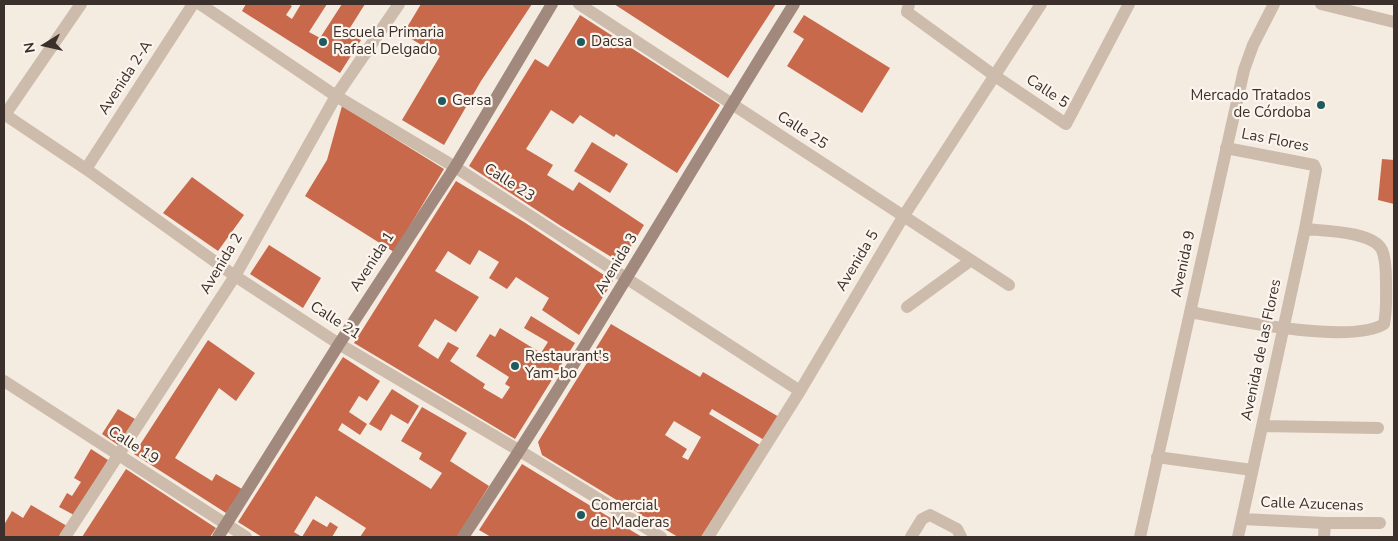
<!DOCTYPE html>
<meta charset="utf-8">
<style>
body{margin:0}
#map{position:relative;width:1398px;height:541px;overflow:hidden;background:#f4ebe1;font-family:"Nunito Sans",sans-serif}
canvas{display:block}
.frame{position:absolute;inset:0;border:5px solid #3b302b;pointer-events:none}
.north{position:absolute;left:20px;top:20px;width:50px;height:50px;-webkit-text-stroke:4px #fbf5ee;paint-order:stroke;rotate:260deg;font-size:14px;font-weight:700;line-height:20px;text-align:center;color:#3b302b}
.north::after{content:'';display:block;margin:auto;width:18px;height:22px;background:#3b302b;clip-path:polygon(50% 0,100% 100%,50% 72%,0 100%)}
</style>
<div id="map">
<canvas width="1398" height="541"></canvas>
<div class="frame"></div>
<div class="north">N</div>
</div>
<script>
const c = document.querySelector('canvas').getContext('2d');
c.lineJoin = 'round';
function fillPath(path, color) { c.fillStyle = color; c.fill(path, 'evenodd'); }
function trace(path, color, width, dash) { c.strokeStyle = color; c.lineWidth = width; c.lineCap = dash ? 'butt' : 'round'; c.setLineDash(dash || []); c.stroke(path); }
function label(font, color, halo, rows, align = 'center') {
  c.font = font + ' "Nunito Sans",sans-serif'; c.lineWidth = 4.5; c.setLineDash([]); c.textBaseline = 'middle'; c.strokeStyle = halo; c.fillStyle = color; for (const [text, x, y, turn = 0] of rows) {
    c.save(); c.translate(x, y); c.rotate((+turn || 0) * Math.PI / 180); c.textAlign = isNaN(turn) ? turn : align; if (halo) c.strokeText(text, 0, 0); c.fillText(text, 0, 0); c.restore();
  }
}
fillPath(new Path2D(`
 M 246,4 L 288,4 L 292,6 L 286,15 L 292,19 L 301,4 L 327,4 L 309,32 L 320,38 L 342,4 L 365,4 L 348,31 L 361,40 L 340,73 L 242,11 Z
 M 421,4 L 532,4 L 481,81 L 444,145 L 402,120 L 440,56 L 403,34 Z
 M 614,4 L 776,4 L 728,78 Z
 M 580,15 L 720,105 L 677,173 L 616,134 L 614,137 L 580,115 L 573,124 L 551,110 L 526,149 L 553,165 L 547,175 L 573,191 L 579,182 L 644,225 L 621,263 L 561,226 L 469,166 L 535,59 L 548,67 Z
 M 804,15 L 890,68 L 862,113 L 787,66 L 804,39 L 793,32 Z
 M 342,106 L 444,169 L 394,252 L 305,196 L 327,160 Z
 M 592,142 L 628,164 L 610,193 L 574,171 Z
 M 1382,159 L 1394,160 L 1394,204 L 1378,200 Z
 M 192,177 L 244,215 L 218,251 L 163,213 Z
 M 456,181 L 524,222 L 613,281 L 579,335 L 542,310 L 549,298 L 516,277 L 507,289 L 489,278 L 499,262 L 479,250 L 470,265 L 448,251 L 435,271 L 479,297 L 456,332 L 435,319 L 418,346 L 438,359 L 448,342 L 459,348 L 450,361 L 485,384 L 483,388 L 502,399 L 510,387 L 505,384 L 509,377 L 476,356 L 490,334 L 495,337 L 500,328 L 541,353 L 548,342 L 524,328 L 531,316 L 575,343 L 515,439 L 354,343 Z
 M 269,245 L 321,278 L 303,308 L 250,274 Z
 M 611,324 L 700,377 L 703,372 L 779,417 L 764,440 L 712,409 L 709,414 L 760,445 L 701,537 L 678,537 L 542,455 L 538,442 ZM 674,421 L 701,437 L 688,460 L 682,457 L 687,449 L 665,435 Z
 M 208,340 L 255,373 L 236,401 L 219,388 L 175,458 L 212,481 L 216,474 L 242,489 L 226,513 L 134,454 Z
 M 343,357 L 380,381 L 367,401 L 359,396 L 349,412 L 367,424 L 360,435 L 342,423 L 338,430 L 431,489 L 442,473 L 419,459 L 422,453 L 401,441 L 422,407 L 467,433 L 450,461 L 489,486 L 457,537 L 360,537 L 366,528 L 316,496 L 294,532 L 302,537 L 313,519 L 327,527 L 330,522 L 338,527 L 332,537 L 262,537 L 238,522 Z
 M 392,389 L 419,406 L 408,424 L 391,414 L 381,431 L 369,424 Z
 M 118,409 L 135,419 L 118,445 L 102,434 Z
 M 91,449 L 108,460 L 74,515 L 59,507 L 67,493 L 72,496 L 81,482 L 74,478 Z
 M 522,464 L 571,494 L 642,537 L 491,537 L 479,530 Z
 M 126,469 L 216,528 L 210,537 L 82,537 Z
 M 31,505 L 67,526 L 60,537 L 4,537 L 4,525 L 12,511 L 23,518 Z`), '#c8694b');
trace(new Path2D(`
 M 200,4 L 336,96 L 455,167 L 800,391
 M 579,4 L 1009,285
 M 909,4 L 907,12 L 995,76 L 1066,124 L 1129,4
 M 1321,4 L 1394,22
 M 4,114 L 86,169 L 235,276 L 339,344 L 520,451 L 661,537
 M 4,116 L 81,4
 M 1226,148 L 1314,165 L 1316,170 L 1305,229 L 1238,537
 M 86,169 L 193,4
 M 907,307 L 970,261
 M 1190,312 C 1232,320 1350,345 1384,324 C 1387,310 1386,295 1386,281 C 1386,271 1386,259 1382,250 C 1373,231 1324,231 1305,229
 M 4,381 L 246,537
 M 1262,426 L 1378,428
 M 1157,457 L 1252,470
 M 1242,519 L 1325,523 L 1380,523
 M 65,537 L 235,276 L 336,96 L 399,4
 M 708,537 L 800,391 L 903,217 L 1041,4
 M 911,537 L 922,519 L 930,515 L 957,529 L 961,537
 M 1140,537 L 1244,70 L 1253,45 L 1274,4
 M 1324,537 L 1325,523`), '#cdbbac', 12);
trace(new Path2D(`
 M 218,537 L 339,344 L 455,167 L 552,4
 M 463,537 C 579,363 683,181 794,4`), '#a18a7d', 12);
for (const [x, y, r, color] of [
 [323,42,5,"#1f5a5e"],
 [581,42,5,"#1f5a5e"],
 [442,101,5,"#1f5a5e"],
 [1321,105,5,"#1f5a5e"],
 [515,366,5,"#1f5a5e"],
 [581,515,5,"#1f5a5e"]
]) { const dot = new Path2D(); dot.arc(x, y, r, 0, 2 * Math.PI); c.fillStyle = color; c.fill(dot); trace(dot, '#fbf5ee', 2); }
label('15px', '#3b302b', '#fbf5ee', [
 ["Escuela Primaria",333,33],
 ["Rafael Delgado",333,50],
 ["Dacsa",591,42],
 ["Mercado Tratados",1311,96,"right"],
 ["de Córdoba",1311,113,"right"],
 ["Gersa",452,101],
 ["Restaurant's",525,357],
 ["Yam-bo",525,374],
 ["Comercial",591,506],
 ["de Maderas",591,523]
], 'left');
label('15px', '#3b302b', '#fbf5ee', [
 ["Avenida 2-A",126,78,-57],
 ["Calle 5",1047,92,34],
 ["Calle 25",802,131,33],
 ["Las Flores",1275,141,11],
 ["Calle 23",509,183,33],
 ["Avenida 5",858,261,-59],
 ["Avenida 1",373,262,-57],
 ["Avenida 2",222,264,-59],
 ["Avenida 3",617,264,-59],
 ["Avenida 9",1184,264,-78],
 ["Calle 21",335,321,33],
 ["Avenida de las Flores",1262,350,-78],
 ["Calle 19",133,446,33],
 ["Calle Azucenas",1312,505,2]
]);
</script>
